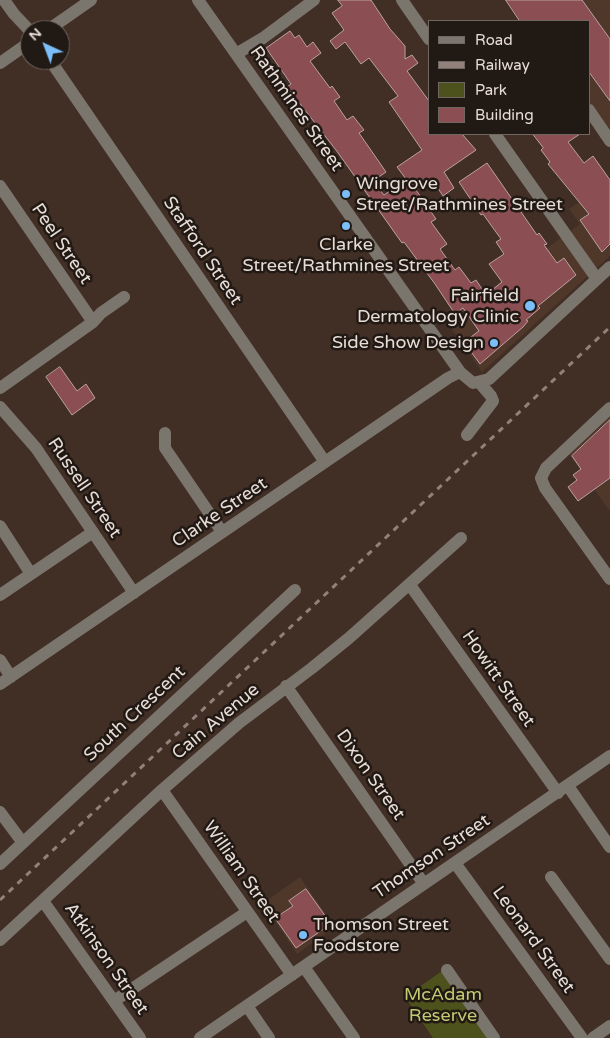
<!DOCTYPE html>
<style>
body{margin:0}
#map{position:relative;width:610px;height:1038px;overflow:hidden;background:#412e25;font-family:"Varela Round",sans-serif}
canvas{display:block}
.legend{position:absolute;left:428px;top:20px;width:162px;height:115px;box-sizing:border-box;background:#211914;border:1px solid #716762;margin:0;padding:6px 9px;list-style:none;font-size:15px;color:#e8dcd6}
.legend li{display:flex;align-items:center;gap:10px;height:25px}
.legend b{width:25px;border:1px solid #716762}
.north{position:absolute;left:20px;top:20px;width:50px;height:50px;box-sizing:border-box;background:#211914;border:1px solid #716762;border-radius:50%;rotate:317deg;font-size:14px;font-weight:700;line-height:20px;text-align:center;color:#e8dcd6}
.north::after{content:'';display:block;margin:auto;width:18px;height:22px;background:#7cbef9;clip-path:polygon(50% 0,100% 100%,50% 72%,0 100%)}
</style>
<div id="map">
<canvas width="610" height="1038"></canvas>
<ul class="legend">
<li><b style="height:6px;background:#7b766d"></b>Road</li>
<li><b style="height:6px;background:#91817a"></b>Railway</li>
<li><b style="height:14px;background:#4d511c"></b>Park</li>
<li><b style="height:14px;background:#8a4e53"></b>Building</li>
</ul>
<div class="north">N</div>
</div>
<script>
const c = document.querySelector('canvas').getContext('2d');
c.lineJoin = 'round';
function fillPath(path, color) { c.fillStyle = color; c.fill(path, 'evenodd'); }
function trace(path, color, width, dash) { c.strokeStyle = color; c.lineWidth = width; c.lineCap = dash ? 'butt' : 'round'; c.setLineDash(dash || []); c.stroke(path); }
function label(font, color, halo, rows, align = 'center') {
  c.font = font + ' "Varela Round",sans-serif'; c.lineWidth = 5; c.setLineDash([]); c.textBaseline = 'middle'; c.strokeStyle = halo; c.fillStyle = color; for (const [text, x, y, turn = 0] of rows) {
    c.save(); c.translate(x, y); c.rotate((+turn || 0) * Math.PI / 180); c.textAlign = isNaN(turn) ? turn : align; if (halo) c.strokeText(text, 0, 0); c.fillText(text, 0, 0); c.restore();
  }
}
fillPath(new Path2D(`
 M 505,0 L 610,0 L 610,147 L 589,117 L 589,21 L 521,21 Z
 M 610,179 L 610,256 L 482,372 L 446,321 L 580,224 L 569,209 Z
 M 610,415 L 610,509 L 609,510 L 569,454 Z
 M 300,877 L 335,927 L 297,954 L 263,903 Z`), '#4f372a');
fillPath(new Path2D(`
 M 449,966 L 498,1038 L 433,1038 L 405,997 Z`), '#4d511c');
const building = new Path2D(`
 M 338,0 L 371,0 L 390,29 L 405,46 L 405,59 L 412,55 L 418,63 L 407,71 L 429,101 L 429,134 L 462,134 L 476,150 L 444,172 L 454,188 L 443,196 L 432,179 L 416,190 L 436,219 L 431,222 L 447,244 L 440,249 L 455,270 L 459,267 L 471,283 L 476,280 L 486,295 L 502,282 L 489,264 L 504,254 L 496,242 L 501,239 L 483,214 L 481,215 L 459,182 L 487,163 L 537,235 L 539,233 L 547,244 L 544,245 L 557,263 L 564,258 L 576,275 L 538,306 L 540,308 L 526,320 L 528,321 L 523,327 L 480,364 L 464,342 L 479,331 L 463,308 L 455,314 L 435,284 L 404,242 L 402,243 L 336,150 L 287,87 L 291,84 L 266,48 L 290,31 L 295,38 L 299,35 L 307,47 L 313,42 L 321,53 L 310,61 L 330,88 L 332,86 L 340,97 L 334,101 L 347,120 L 353,116 L 364,130 L 359,133 L 386,172 L 373,181 L 384,195 L 406,179 L 397,167 L 422,150 L 389,102 L 398,96 L 369,58 L 361,64 L 345,42 L 336,49 L 330,41 L 344,30 L 332,13 L 342,6 Z
 M 506,0 L 582,0 L 610,39 L 610,101 L 589,72 L 589,21 L 520,21 Z
 M 533,134 L 580,134 L 568,142 L 584,163 L 593,156 L 610,180 L 610,244 L 602,252 L 580,220 L 589,214 L 548,164 L 550,162 L 541,150 L 543,148 Z
 M 60,367 L 77,391 L 86,384 L 95,398 L 72,415 L 46,377 Z
 M 610,420 L 610,478 L 578,501 L 568,487 L 577,480 L 573,475 L 581,469 L 572,456 Z
 M 306,889 L 331,924 L 296,948 L 275,918 L 293,906 L 289,901 Z`);
fillPath(building, '#8a4e53');
trace(building, '#bca1a2', 1);
trace(new Path2D(`
 M 4,0 L 14,14 L 30,31
 M 198,0 L 460,372 L 473,383 L 489,379 L 610,267
 M 402,0 L 429,39
 M 48,30 L 91,0
 M 236,54 L 263,38 L 314,0
 M 50,60 L 325,462
 M 0,63 L 30,42
 M 589,110 L 610,141
 M 495,134 L 597,279
 M 0,186 L 93,322
 M 0,388 L 93,322 L 101,313 L 124,297
 M 0,407 L 36,448 L 134,593
 M 610,408 L 546,468 L 541,478 L 545,488 L 610,579
 M 165,433 L 165,448 L 222,532
 M 467,435 L 493,401 L 491,396 L 479,382
 M 0,526 L 31,574
 M 410,585 L 558,793
 M 0,595 L 93,532
 M 0,660 L 11,677
 M 0,684 L 448,378 L 460,372
 M 286,686 L 424,884
 M 568,786 L 610,847
 M 162,790 L 292,975
 M 0,812 L 23,843
 M 455,863 L 582,1038
 M 0,864 L 295,590
 M 551,877 L 610,959
 M 43,901 L 140,1038
 M 0,940 L 162,790 L 239,723 L 312,668 L 349,638 L 461,538
 M 304,967 L 354,1038
 M 447,970 L 494,1038
 M 114,1001 L 247,912
 M 247,1006 L 269,1038
 M 200,1038 L 610,756
 M 593,1038 L 610,1026`), '#7b766d', 12);
trace(new Path2D(`
 M 0,900 L 610,327`), '#91817a', 3, [6, 6]);
for (const [x, y, r, color] of [
 [346,194,5,"#7cbef9"],
 [346,226,5,"#7cbef9"],
 [530,306,6,"#7cbef9"],
 [494,343,5,"#7cbef9"],
 [303,935,5,"#7cbef9"]
]) { const dot = new Path2D(); dot.arc(x, y, r, 0, 2 * Math.PI); c.fillStyle = color; c.fill(dot); trace(dot, '#211914', 2); }
label('18px', '#e8dcd6', '#211914', [
 ["Rathmines Street",296,109,55],
 ["Peel Street",61,244,56],
 ["Stafford Street",202,251,56],
 ["Russell Street",84,488,56],
 ["Clarke Street",220,513,-34],
 ["Howitt Street",498,679,55],
 ["South Crescent",135,714,-43],
 ["Cain Avenue",216,722,-40],
 ["Dixon Street",370,775,55],
 ["Thomson Street",432,857,-34],
 ["William Street",241,872,55],
 ["Leonard Street",533,940,54],
 ["Atkinson Street",106,959,55]
]);
label('18px', '#e8dcd6', '#211914', [
 ["Wingrove",356,184],
 ["Street/Rathmines Street",356,205],
 ["Clarke",346,245,"center"],
 ["Street/Rathmines Street",346,266,"center"],
 ["Fairfield",519,296,"right"],
 ["Dermatology Clinic",519,317,"right"],
 ["Side Show Design",484,343,"right"],
 ["Thomson Street",313,925],
 ["Foodstore",313,946]
], 'left');
label('18px', '#c2ca73', '#211914', [
 ["McAdam",443,995],
 ["Reserve",443,1016]
]);
</script>
